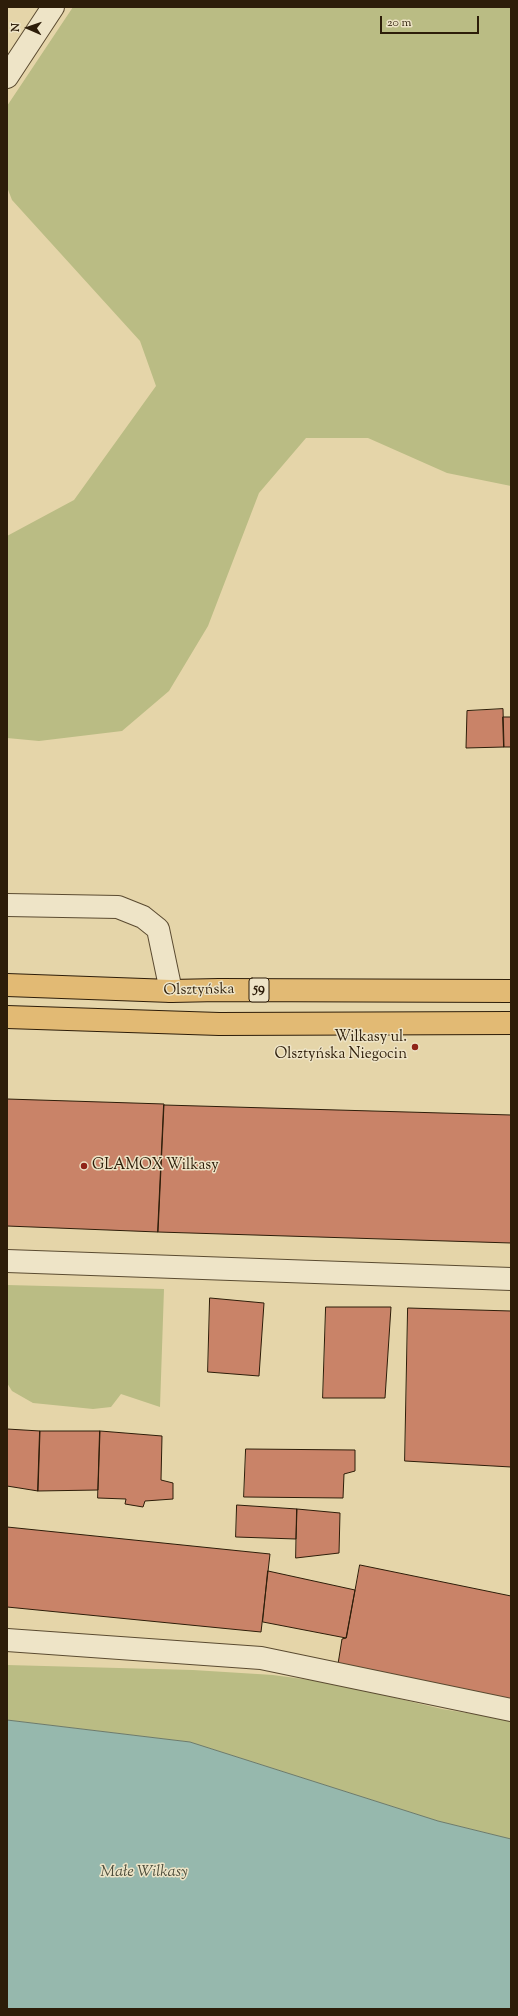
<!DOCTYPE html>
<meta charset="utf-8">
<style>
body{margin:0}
#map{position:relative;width:518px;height:2016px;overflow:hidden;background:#e5d5a9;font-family:"Sorts Mill Goudy",serif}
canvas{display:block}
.frame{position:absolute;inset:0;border:8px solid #2d1d09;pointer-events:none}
.north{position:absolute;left:8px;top:8px;width:40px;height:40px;-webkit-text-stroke:3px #eee4c7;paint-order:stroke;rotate:272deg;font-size:11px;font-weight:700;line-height:16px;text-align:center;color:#2d1d09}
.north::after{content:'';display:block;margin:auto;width:14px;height:18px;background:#2d1d09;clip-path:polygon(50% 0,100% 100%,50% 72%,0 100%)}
.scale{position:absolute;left:380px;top:16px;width:99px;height:18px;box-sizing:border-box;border:2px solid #2d1d09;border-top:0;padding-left:5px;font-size:12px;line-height:14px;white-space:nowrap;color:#2d1d09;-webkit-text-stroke:3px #eee4c7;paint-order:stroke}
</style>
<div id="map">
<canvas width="518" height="2016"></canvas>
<div class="frame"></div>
<div class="north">N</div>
<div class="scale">20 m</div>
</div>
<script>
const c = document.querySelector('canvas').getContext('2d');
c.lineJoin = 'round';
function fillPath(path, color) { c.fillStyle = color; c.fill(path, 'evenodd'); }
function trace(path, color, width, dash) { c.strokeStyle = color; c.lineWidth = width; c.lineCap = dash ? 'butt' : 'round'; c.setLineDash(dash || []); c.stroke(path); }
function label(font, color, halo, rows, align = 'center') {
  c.font = font + ' "Sorts Mill Goudy",serif'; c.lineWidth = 3; c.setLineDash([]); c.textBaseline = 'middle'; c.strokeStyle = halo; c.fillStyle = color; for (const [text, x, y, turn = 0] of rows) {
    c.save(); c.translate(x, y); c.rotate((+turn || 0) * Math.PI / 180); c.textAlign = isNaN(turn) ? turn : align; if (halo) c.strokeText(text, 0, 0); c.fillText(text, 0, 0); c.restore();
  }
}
fillPath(new Path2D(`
 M 73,7 L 511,7 L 511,486 L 447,473 L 368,438 L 306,438 L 259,493 L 208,626 L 169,691 L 122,731 L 39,741 L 7,738 L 7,536 L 74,500 L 156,386 L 140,341 L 12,200 L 7,187 L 7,106 Z
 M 7,1285 L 164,1289 L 160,1407 L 121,1394 L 111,1407 L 93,1409 L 33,1403 L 12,1391 L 7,1383 Z
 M 7,1665 L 193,1670 L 273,1675 L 333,1683 L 442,1709 L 511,1720 L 511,1839 L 438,1821 L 190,1742 L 7,1720 Z`), '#babc84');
const water = new Path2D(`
 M 7,1720 L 190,1742 L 438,1821 L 511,1839 L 511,2009 L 7,2009 Z`);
fillPath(water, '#96b8ad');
trace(water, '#6c7a6b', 1);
const building = new Path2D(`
 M 503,709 L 504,747 L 466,748 L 467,711 Z
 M 503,717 L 511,717 L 511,747 L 504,747 Z
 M 7,1099 L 164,1104 L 158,1232 L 7,1226 Z
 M 164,1105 L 511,1115 L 511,1243 L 158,1232 Z
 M 210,1298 L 264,1303 L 259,1376 L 208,1372 Z
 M 326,1307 L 391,1307 L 385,1398 L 323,1398 Z
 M 408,1308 L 511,1311 L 511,1467 L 405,1461 Z
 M 7,1429 L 40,1431 L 38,1491 L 7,1486 Z
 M 40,1431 L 100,1431 L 98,1490 L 38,1491 Z
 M 100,1431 L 162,1436 L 161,1480 L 173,1483 L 173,1499 L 145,1501 L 143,1507 L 125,1504 L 126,1499 L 98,1498 Z
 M 246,1449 L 355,1450 L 355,1471 L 344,1474 L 343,1498 L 244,1497 Z
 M 237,1505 L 297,1509 L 296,1539 L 236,1537 Z
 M 297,1509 L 340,1513 L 339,1553 L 296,1558 Z
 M 7,1527 L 270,1554 L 261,1632 L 7,1607 Z
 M 360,1565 L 511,1596 L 511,1701 L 338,1664 L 342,1639 L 346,1638 Z
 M 268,1571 L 355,1590 L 346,1638 L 263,1622 Z`);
fillPath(building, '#c98368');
trace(building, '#2d1d09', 1);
const minor = new Path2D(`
 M 7,77 L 53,7
 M 7,905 L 118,907 L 143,917 L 158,929 L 171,991
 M 7,1261 L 511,1279
 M 7,1640 L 261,1658 L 511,1710`);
const major = new Path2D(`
 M 7,985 L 171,991 L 219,990 L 511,991
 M 7,1017 L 219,1024 L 511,1023`);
trace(minor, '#5b4b31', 24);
trace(major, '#2d1d09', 24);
trace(minor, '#eee4c7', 22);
trace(major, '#e2ba74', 22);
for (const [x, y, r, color] of [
 [415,1047,4,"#8f2418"],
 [84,1166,4,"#8f2418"]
]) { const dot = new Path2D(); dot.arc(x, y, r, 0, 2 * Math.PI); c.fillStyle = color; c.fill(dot); trace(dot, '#eee4c7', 1.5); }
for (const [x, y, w] of [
 [259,990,20]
]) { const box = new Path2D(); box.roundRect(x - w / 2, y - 12, w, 24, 3); c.fillStyle = '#eee4c7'; c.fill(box); trace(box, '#2d1d09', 1); }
label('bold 14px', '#2d1d09', null, [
 ["59",259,990]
]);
label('15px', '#2d1d09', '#eee4c7', [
 ["Olsztyńska",199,991,-1]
]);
label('15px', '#2d1d09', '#eee4c7', [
 ["Wilkasy ul.",407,1038],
 ["Olsztyńska Niegocin",407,1055],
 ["GLAMOX Wilkasy",92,1166,"left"]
], 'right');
label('italic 16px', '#4c4c3a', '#eee4c7', [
 ["Małe Wilkasy",144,1873]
]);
</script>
